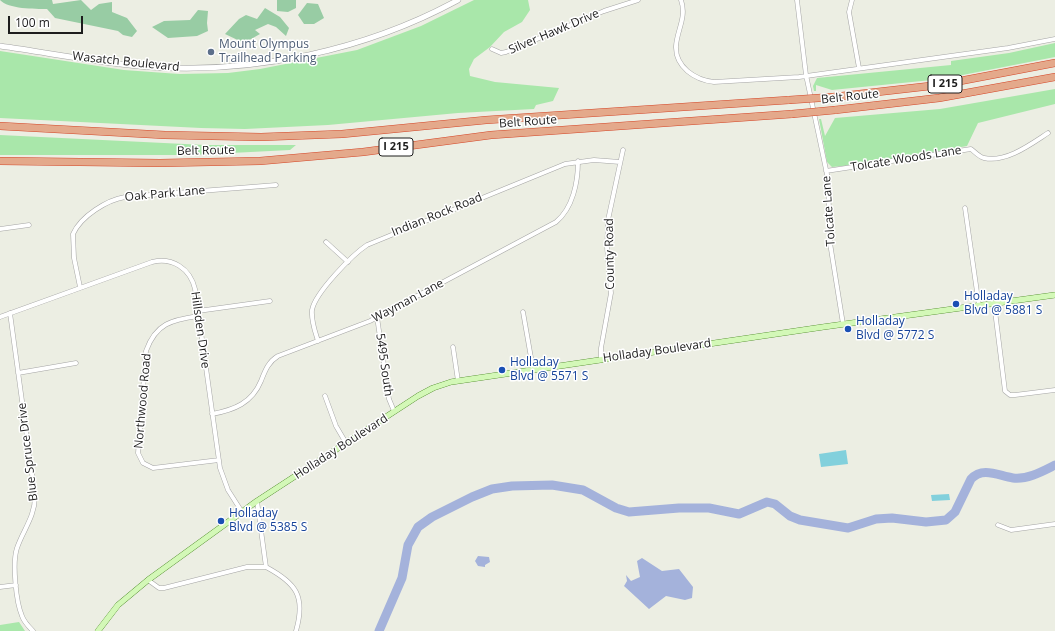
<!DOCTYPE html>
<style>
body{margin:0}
#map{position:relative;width:1055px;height:631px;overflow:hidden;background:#eceee3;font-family:"Open Sans",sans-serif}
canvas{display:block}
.scale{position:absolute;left:8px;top:16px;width:75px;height:18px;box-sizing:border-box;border:2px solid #1d1d1d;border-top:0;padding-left:5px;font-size:12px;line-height:14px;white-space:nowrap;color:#1d1d1d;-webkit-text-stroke:3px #fff;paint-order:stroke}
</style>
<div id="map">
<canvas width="1055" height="631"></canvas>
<div class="scale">100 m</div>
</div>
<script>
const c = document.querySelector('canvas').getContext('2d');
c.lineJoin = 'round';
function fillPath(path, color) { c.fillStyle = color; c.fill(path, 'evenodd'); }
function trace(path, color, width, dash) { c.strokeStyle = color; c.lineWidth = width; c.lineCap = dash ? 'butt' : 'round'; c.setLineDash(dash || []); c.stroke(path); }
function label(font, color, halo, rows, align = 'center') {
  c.font = font + ' "Open Sans",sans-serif'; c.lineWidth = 3; c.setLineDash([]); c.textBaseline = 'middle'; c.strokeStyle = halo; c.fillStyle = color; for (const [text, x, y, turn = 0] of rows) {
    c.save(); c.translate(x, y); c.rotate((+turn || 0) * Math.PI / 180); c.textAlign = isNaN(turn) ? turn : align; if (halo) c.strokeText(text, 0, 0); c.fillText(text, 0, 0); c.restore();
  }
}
fillPath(new Path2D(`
 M 474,0 L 528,0 L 530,10 L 522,22 L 504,32 L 490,47 L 474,59 L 469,69 L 470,76 L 495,82 L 559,88 L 553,101 L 536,105 L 534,109 L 458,113 L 328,125 L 245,129 L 201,128 L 0,118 L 0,51 L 124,70 L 179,74 L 228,73 L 260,69 L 357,50 L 421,26 Z
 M 1055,43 L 1055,57 L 942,79 L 832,90 L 816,85 L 816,91 L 814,91 L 813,86 L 817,78 L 951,65 L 951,61 L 1009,53 Z
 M 1055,89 L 1055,104 L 978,123 L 967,146 L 863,164 L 832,167 L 827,162 L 819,119 L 821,119 L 825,136 L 835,118 L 940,109 Z
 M 0,135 L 205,145 L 296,145 L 290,150 L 192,155 L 0,155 Z
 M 19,622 L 25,631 L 0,631 L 0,625 Z`), '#a9e7aa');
fillPath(new Path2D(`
 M 0,0 L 52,0 L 53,4 L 81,0 L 91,10 L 99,4 L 112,2 L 112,12 L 127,18 L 137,31 L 132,37 L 123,35 L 118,31 L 55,18 L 47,9 C 35,9 8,9 0,0 Z
 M 277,0 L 296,0 L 296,8 L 288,12 L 277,11 Z
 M 307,3 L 318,4 L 324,18 L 314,24 L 304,24 L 298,15 Z
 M 265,8 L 280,17 L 289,28 L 286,36 L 276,27 L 268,24 L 255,30 L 260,34 L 244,43 L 225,34 L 239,19 L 246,15 L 257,19 Z
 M 198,10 L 208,11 L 207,23 L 208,31 L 197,36 L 168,38 L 152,27 L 164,21 L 190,20 Z`), '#98cca4');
fillPath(new Path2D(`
 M 846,450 L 848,464 L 821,467 L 819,454 Z
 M 949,494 L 950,500 L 932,501 L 931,495 Z`), '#82d0dc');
fillPath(new Path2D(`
 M 478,556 L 489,557 L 490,562 L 485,565 L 485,567 L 478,566 L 475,561 Z
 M 642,558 L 662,571 L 679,569 L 693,587 L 692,598 L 685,600 L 666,596 L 649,609 L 624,586 L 627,581 L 626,575 L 631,581 L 640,577 L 637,561 Z`), '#a4b2db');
trace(new Path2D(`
 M 379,631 L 402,578 L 408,545 L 418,527 L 432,517 L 472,497 L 492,489 L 512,486 L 552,485 L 583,490 L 616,508 L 629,512 L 679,508 L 709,508 L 739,514 L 767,502 L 775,504 L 790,516 L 800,520 L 848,528 L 876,519 L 892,518 L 926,522 L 946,520 L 955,512 L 971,479 C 983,466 999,476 1013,478 C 1027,480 1043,471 1055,465`), '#a4b2db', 9);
const minor = new Path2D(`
 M 681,0 C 687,17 677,30 676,46 C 675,67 695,80 714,82 L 799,77 L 1008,48 L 1055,39
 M 797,0 L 806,75 L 828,179 L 830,243 L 843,324
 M 852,0 L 849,12 L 859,68
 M 492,49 L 501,53 L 506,52 L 604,11 L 638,0
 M 826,171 L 971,149 C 975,152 979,157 984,158 C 1006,163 1031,144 1048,133
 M 965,208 L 979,306
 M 0,229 L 29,225
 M 326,242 L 348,262
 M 80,287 L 74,258 L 73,234 C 81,216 107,200 125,197 L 276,185
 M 994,303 L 1005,391 L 1010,395 L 1015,395 L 1055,390
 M 198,311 L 270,301
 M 523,312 L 533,369
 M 10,313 L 35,496 C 35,517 23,530 17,548 C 12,563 16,602 22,616 C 24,622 28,626 33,631
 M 198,316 C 172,320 156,323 146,351 L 138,453 L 143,463 L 153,468 L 219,460
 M 0,317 L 152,262 C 172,257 190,268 195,289 L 220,468 L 228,490 L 242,512
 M 377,317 L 389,399 L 394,411
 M 318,341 C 315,331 311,321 312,310 C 315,293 352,255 367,245 L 565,164 L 594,160 L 620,162
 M 453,347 L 458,381
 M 601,359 L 601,348 L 611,293 L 607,247 L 608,220 L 623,150
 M 18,373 L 76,363
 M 325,396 L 336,426 L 346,443
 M 212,414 C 234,410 252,403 261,381 C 265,371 268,362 278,356 L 370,321 L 556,222 C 573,208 578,182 578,161
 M 257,501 L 266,567 C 296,583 306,596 296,631
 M 998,525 L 1011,530 L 1055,524
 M 148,580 L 159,588 L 164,588 L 247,567 L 266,567
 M 0,587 L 16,585`);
const tertiary = new Path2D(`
 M 0,46 C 50,53 100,63 150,67 C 255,74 366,50 458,0`);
const secondary = new Path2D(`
 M 98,631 L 118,605 L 148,580 L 257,501 L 418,396 L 433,388 L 451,382 L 823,327 L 1055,295`);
const motorway = new Path2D(`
 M 833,97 L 939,85 L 1055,63
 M 835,110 L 939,98 L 1055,77
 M 0,126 L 165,135 L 261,137 L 342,134 L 486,120 L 789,100
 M 0,161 L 160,163 L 260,161 L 363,152 L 491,135 L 792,114`);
trace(minor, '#a4a4a4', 5);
trace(tertiary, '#a4a4a4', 6);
trace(secondary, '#2f7107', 6);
trace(motorway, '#d44527', 8);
trace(minor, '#fff', 4);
trace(tertiary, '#fff', 5);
trace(secondary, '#d3f8b7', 5.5);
trace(motorway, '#e4a98b', 7);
const motorwayBridge = new Path2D(`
 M 789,100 L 833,97
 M 792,114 L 835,110`);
trace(motorwayBridge, '#d44527', 8, []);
trace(motorwayBridge, '#e4a98b', 7);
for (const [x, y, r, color] of [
 [211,52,4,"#5c6f8a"],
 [956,304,4,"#1a4fb4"],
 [848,329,4,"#1a4fb4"],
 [502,370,4,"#1a4fb4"],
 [221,521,4,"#1a4fb4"]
]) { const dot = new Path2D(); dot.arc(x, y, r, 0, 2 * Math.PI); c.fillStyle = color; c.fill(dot); trace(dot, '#fff', 1.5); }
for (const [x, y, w] of [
 [945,84,34],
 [396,147,34]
]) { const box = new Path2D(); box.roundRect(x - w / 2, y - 9, w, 18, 3); c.fillStyle = '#fff'; c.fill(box); trace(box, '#1d1d1d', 1); }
label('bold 11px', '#1d1d1d', null, [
 ["I 215",945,84],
 ["I 215",396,147]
]);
label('12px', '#1d1d1d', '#fff', [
 ["Silver Hawk Drive",554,32,-23],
 ["Wasatch Boulevard",126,62,6],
 ["Belt Route",850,97,-6],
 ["Belt Route",528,122,-4],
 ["Belt Route",206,151,-1],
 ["Tolcate Woods Lane",906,159,-9],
 ["Oak Park Lane",165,194,-5],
 ["Tolcate Lane",829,211,-94],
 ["Indian Rock Road",437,215,-22],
 ["County Road",610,254,-91],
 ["Wayman Lane",408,301,-28],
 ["Hillsden Drive",200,330,82],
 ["Holladay Boulevard",657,351,-8],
 ["5495 South",384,365,82],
 ["Northwood Road",143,401,-85],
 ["Holladay Boulevard",341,447,-33],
 ["Blue Spruce Drive",28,452,-97]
]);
label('12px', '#4e5e75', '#fff', [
 ["Mount Olympus",219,45],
 ["Trailhead Parking",219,59]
], 'left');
label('12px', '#164399', '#fff', [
 ["Holladay",964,297],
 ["Blvd @ 5881 S",964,311],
 ["Holladay",856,322],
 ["Blvd @ 5772 S",856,336],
 ["Holladay",510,363],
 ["Blvd @ 5571 S",510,377],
 ["Holladay",229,514],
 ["Blvd @ 5385 S",229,528]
], 'left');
</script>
